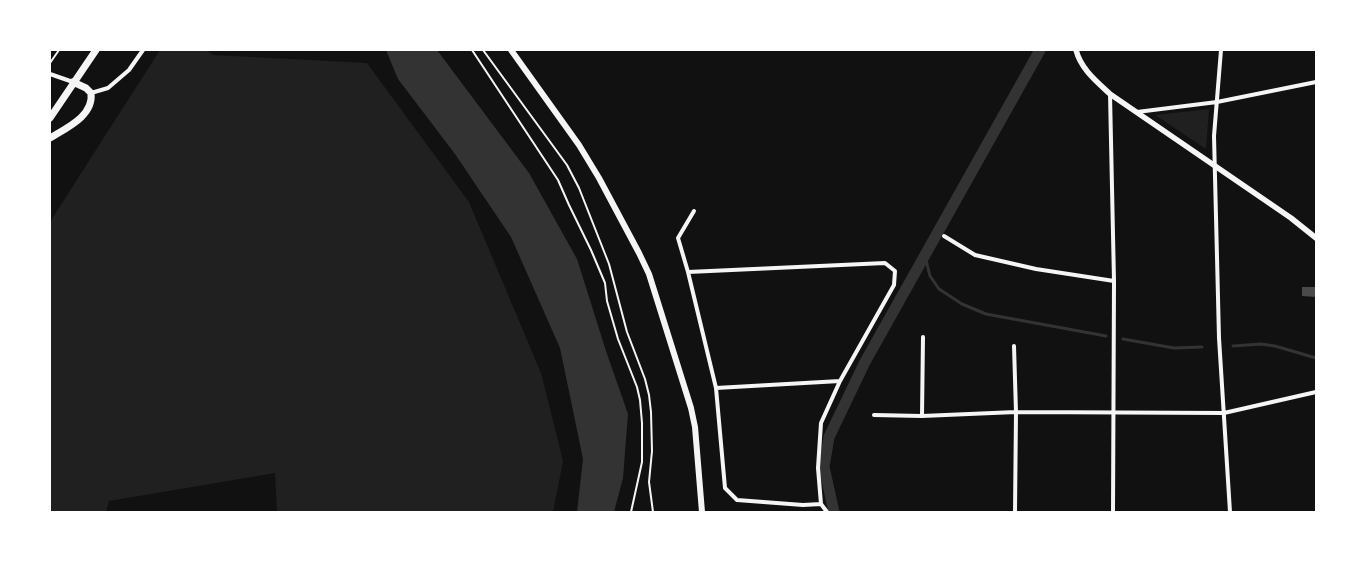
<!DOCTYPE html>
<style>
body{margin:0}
#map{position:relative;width:1366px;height:562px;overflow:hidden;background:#111;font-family:"IBM Plex Sans",sans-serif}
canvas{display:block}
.frame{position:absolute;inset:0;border:51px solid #fff;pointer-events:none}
</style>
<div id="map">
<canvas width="1366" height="562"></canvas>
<div class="frame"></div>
</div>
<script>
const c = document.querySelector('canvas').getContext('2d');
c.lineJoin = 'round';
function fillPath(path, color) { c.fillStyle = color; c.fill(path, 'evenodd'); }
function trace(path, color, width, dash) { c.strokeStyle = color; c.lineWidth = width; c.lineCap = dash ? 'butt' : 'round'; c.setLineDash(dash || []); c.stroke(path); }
fillPath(new Path2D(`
 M 160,50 L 207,50 L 213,55 L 367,63 L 469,202 L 541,373 L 563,461 L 553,512 L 277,512 L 275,473 L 109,501 L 106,512 L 50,512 L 50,223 L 55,214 Z
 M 1209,109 L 1206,149 L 1155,115 Z`), '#202020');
fillPath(new Path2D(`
 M 386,50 L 437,50 L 529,173 L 577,259 L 606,351 L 628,414 L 623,478 L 614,512 L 577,512 L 583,459 L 560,348 L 511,237 L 455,154 L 398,79 Z`), '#333');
trace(new Path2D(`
 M 925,256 L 930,276 L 939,289 L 962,304 L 986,314 L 1106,336
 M 1123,339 L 1174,348 L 1202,347
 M 1233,346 L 1261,344 L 1275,346 L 1316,358`), '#333', 3);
trace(new Path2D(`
 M 834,512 L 824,467 L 829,437 L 865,362 L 1040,50`), '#333', 11);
fillPath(new Path2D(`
 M 1302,287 L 1316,287 L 1316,297 L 1302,296 Z`), '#4a4a4a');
trace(new Path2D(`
 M 472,50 L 558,180 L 569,205 L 591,250 L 605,283 L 607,301 L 618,339 L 637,387 L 640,400 L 642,423 L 642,462 L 631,512
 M 483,50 L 567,165 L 579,188 L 609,264 L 627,332 L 645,379 L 649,395 L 651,412 L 652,451 L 649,482 L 653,512
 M 50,63 L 59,50`), '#f5f5f5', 2);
trace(new Path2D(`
 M 1221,50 L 1214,136 L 1219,338 L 1230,512
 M 50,74 L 73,82
 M 91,93 L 108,88 L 129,70 L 143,50
 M 1110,94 L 1114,281 L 1113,512
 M 1137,112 L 1217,102 L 1316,82
 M 694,211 L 678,238 L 688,272 L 716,388 L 725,488 L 737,500 L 803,505 L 821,504
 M 944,236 L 975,255 L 1036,269 L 1114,281
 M 688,272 L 885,263 L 895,271 L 894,285 L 840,381 L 821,423 L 818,468 L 821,504 L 827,512
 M 1014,346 L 1016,412 L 1015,512
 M 716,388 L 840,381
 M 874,415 L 922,416 L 1016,412 L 1224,413 L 1316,392
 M 922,416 L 923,337`), '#f5f5f5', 4);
trace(new Path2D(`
 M 1076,50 C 1081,69 1096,81 1110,94 L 1291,218 L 1316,238`), '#f5f5f5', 5.5);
trace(new Path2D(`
 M 511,50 L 579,145 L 599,178 L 639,253 L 649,274 L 691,408 L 695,427 L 702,512`), '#f5f5f5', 6);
trace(new Path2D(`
 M 50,118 L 96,50
 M 50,138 C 66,128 94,116 91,93 L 86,88 L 73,82`), '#f5f5f5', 7);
</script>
